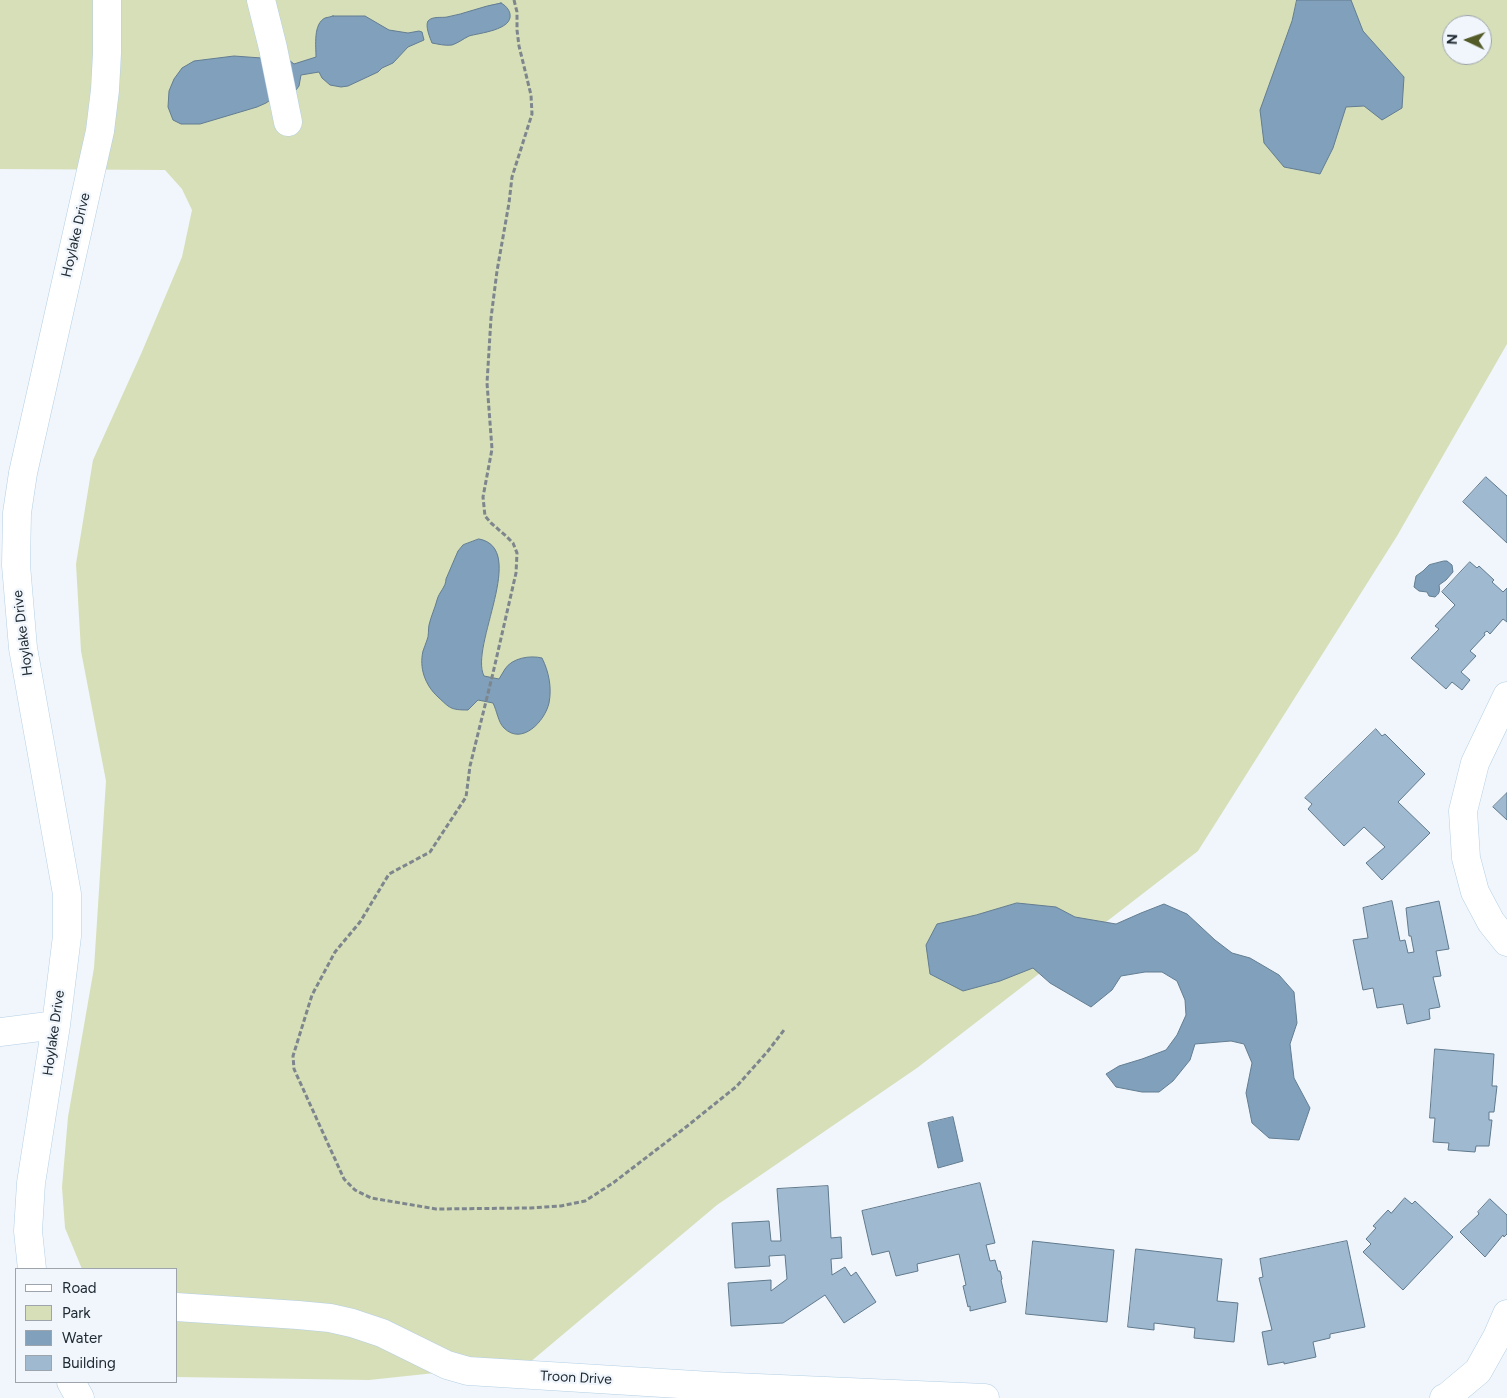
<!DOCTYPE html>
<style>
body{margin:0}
#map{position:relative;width:1507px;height:1398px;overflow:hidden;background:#f0f6fb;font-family:Figtree,sans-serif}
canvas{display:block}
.legend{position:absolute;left:15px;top:1268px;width:162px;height:115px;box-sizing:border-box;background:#f0f6fb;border:1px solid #9da4ab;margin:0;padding:6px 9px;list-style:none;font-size:15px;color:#202a33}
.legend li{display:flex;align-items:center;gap:10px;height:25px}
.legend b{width:25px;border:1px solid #9da4ab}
.north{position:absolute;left:1442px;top:15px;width:50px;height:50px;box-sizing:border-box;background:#f0f6fb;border:1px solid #9da4ab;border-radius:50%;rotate:273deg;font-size:14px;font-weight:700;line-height:20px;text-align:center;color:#202a33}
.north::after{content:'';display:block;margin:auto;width:18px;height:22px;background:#535b29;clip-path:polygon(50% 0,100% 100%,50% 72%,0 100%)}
</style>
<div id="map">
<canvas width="1507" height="1398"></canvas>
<ul class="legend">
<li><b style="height:6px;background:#fff"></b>Road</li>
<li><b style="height:14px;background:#d7dfb8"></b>Park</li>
<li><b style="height:14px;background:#80a0bb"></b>Water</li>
<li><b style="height:14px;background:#9fbad0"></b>Building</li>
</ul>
<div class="north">N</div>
</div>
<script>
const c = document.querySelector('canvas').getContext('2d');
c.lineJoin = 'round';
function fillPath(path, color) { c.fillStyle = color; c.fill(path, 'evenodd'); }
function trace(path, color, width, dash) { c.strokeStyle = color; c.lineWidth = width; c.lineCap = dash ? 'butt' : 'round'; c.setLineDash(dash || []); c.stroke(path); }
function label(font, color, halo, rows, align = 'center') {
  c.font = font + ' Figtree,sans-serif'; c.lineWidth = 4.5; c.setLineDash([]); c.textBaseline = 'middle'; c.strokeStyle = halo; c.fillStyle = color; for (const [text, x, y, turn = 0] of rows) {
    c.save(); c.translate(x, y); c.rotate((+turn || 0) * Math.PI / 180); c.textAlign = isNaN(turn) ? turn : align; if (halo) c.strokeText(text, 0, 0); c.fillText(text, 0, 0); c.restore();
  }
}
fillPath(new Path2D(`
 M 0,0 L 1507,0 L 1507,344 L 1397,536 L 1198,851 L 917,1068 L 717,1205 L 529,1363 L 369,1380 L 176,1377 L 176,1269 L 82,1269 L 65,1228 L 62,1187 L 68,1117 L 94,968 L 106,781 L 81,651 L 76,564 L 93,460 L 141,354 L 182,257 L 192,210 L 182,189 L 165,170 L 0,169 ZM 1452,25 L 1482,25 L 1482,55 L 1452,55 Z`), '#d7dfb8');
const water = new Path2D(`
 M 1297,0 L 1351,0 L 1363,31 L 1404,77 L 1402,108 L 1382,120 L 1364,106 L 1346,107 L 1333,148 L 1320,174 L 1284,167 L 1264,143 L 1260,110 L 1292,21 Z
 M 501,3 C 505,5 509,9 510,14 C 513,30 479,33 469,36 C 463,39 458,43 452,45 C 445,46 438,44 432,43 C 430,38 425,26 428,21 C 432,16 442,18 447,17 C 465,14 482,6 501,3 Z
 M 333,16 L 365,16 L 389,30 L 408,33 L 419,31 L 422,32 L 424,40 L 408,47 L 393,63 L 382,68 L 378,72 L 348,86 L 341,87 L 330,85 L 322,78 L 319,72 L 301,75 L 299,86 L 296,90 L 291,93 L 276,96 L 266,103 L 257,107 L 200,124 L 181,124 L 173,120 L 168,107 L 169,91 L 174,79 L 182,68 L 194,61 L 234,56 L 289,60 L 294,64 L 316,57 C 316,46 313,24 325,18 C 328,17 331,17 333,16 Z
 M 479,539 C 529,548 469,646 484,676 L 499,679 C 501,676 503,672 505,669 C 512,658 530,655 542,658 C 549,672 552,688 549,703 C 545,721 522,746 504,728 C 498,722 497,711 493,703 L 478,700 L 468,710 C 450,710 450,708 438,697 C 425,685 419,668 423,651 C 424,647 426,644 427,640 C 429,636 428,630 429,625 C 431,616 435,608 437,600 C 439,592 446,587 446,579 L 458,551 L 463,545 Z
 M 1444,561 L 1447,561 L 1452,565 L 1453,572 L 1446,580 L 1439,585 C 1440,591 1440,593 1435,597 L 1429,596 L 1427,592 L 1419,591 L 1414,587 L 1416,576 L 1423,571 L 1429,565 Z
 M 1017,903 L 1056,907 L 1075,917 L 1116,924 L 1141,913 L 1164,904 L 1187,914 L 1215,940 L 1232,953 L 1250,958 L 1279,975 L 1294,992 L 1297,1023 L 1290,1044 L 1294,1078 L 1310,1108 L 1299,1140 L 1269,1138 L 1252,1123 L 1246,1093 L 1252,1063 L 1244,1044 L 1231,1041 L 1195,1044 L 1190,1060 L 1173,1081 L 1159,1092 L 1142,1092 L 1116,1087 L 1106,1074 L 1119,1066 L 1142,1059 L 1166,1050 L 1177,1035 L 1186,1015 L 1185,1000 L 1177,981 L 1162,972 L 1145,972 L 1121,976 L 1112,990 L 1091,1007 L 1050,983 L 1033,968 L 1000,981 L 963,991 L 930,974 L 926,945 L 937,924 L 976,915 Z
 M 953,1117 L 963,1161 L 938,1168 L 928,1123 Z`);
fillPath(water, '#80a0bb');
trace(water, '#637d92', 1);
const building = new Path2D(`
 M 1486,477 L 1507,496 L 1507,543 L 1463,502 Z
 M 1470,562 L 1477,568 L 1479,566 L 1494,580 L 1492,582 L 1503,592 L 1507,588 L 1507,622 L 1503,619 L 1490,634 L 1487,631 L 1484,633 L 1485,635 L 1470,651 L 1476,656 L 1461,672 L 1470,680 L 1462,690 L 1452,682 L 1446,689 L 1411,658 L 1439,629 L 1435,626 L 1455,605 L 1442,592 Z
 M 1376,729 L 1382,736 L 1385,734 L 1425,774 L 1398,802 L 1430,833 L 1382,880 L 1366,863 L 1385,847 L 1364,827 L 1344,846 L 1308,809 L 1312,804 L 1305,798 Z
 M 1507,793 L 1507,820 L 1493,807 Z
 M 1392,901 L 1400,941 L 1405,940 L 1408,953 L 1414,952 L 1411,936 L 1409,936 L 1406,908 L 1439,901 L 1449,949 L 1436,951 L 1441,976 L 1433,977 L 1440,1007 L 1429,1009 L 1430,1019 L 1407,1024 L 1403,1004 L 1377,1008 L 1373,988 L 1363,990 L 1353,940 L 1368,938 L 1363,908 Z
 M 1435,1049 L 1494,1054 L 1492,1086 L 1497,1086 L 1494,1112 L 1489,1112 L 1489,1120 L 1492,1120 L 1489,1146 L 1476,1146 L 1475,1152 L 1448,1150 L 1449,1143 L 1433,1142 L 1435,1118 L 1430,1118 Z
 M 980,1183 L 995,1243 L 986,1245 L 990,1261 L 995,1260 L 998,1271 L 1000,1271 L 1002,1279 L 1001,1280 L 1006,1302 L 970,1311 L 970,1306 L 968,1307 L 963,1286 L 966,1285 L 959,1254 L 917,1264 L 918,1271 L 896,1276 L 889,1251 L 872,1255 L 862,1211 Z
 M 828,1186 L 831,1238 L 841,1237 L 842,1258 L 831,1259 L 832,1275 L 845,1267 L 851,1276 L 856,1272 L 876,1302 L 844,1323 L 825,1295 L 783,1323 L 731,1326 L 728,1283 L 771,1280 L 771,1291 L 787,1279 L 785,1255 L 769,1256 L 770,1266 L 735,1268 L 732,1223 L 769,1221 L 771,1241 L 781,1241 L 777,1189 Z
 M 1405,1198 L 1412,1204 L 1415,1201 L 1453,1237 L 1403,1290 L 1363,1252 L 1371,1244 L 1366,1239 L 1376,1228 L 1373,1226 L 1388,1210 L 1391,1213 Z
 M 1490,1199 L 1507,1215 L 1507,1234 L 1504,1237 L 1503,1235 L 1485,1257 L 1460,1232 L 1479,1214 L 1478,1212 Z
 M 1033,1241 L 1114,1250 L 1107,1322 L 1026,1314 Z
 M 1347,1241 L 1365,1327 L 1330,1334 L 1330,1338 L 1313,1342 L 1316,1357 L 1284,1364 L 1284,1362 L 1268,1365 L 1262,1332 L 1272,1330 L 1259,1278 L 1263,1277 L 1260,1259 Z
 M 1136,1249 L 1222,1259 L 1217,1301 L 1238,1303 L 1234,1342 L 1194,1338 L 1195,1328 L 1154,1323 L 1154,1330 L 1128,1327 Z`);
fillPath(building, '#9fbad0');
trace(building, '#60798d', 1);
const minor = new Path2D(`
 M 261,0 L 273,48 L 288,122
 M 1507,696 L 1475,763 L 1463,811 L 1466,858 L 1475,892 L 1491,922 L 1507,942
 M 0,1032 L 56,1025
 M 32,1269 L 28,1231 L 31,1183 L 56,1025 L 67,936 L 67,894 L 23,648 L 16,565 L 17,513 L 23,473 L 100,131 L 105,90 L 107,53 L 107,0
 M 176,1307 L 298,1315 L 330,1318 L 352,1323 L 382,1333 L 447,1365 L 468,1371 L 711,1386 L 985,1398
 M 71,1382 L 80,1398
 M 1444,1398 L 1447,1397 L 1478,1371 L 1497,1337 L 1507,1314`);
trace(minor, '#b4cfe5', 29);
trace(new Path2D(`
 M 514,0 L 517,12 L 517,30 L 519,46 L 531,95 L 532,114 L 512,177 L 509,203 L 497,271 L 491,318 L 487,383 L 492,449 L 483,497 L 485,516 L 491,523 L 506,536 L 513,543 L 517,553 L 516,573 L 493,673 L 470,766 L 466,797 L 430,852 L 389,874 L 360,922 L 335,952 L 312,995 L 293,1056 L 294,1069 L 344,1179 L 355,1190 L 371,1198 L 436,1209 L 531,1208 L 561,1206 L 585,1201 L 613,1183 L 686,1127 L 737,1086 L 768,1051 L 784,1030`), '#7e868d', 3, [5, 2.5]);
trace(minor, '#fff', 28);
label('14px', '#202a33', '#f0f6fb', [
 ["Hoylake Drive",76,235,-77],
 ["Hoylake Drive",23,633,-97],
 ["Hoylake Drive",54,1033,-82],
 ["Troon Drive",576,1378,3]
]);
</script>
